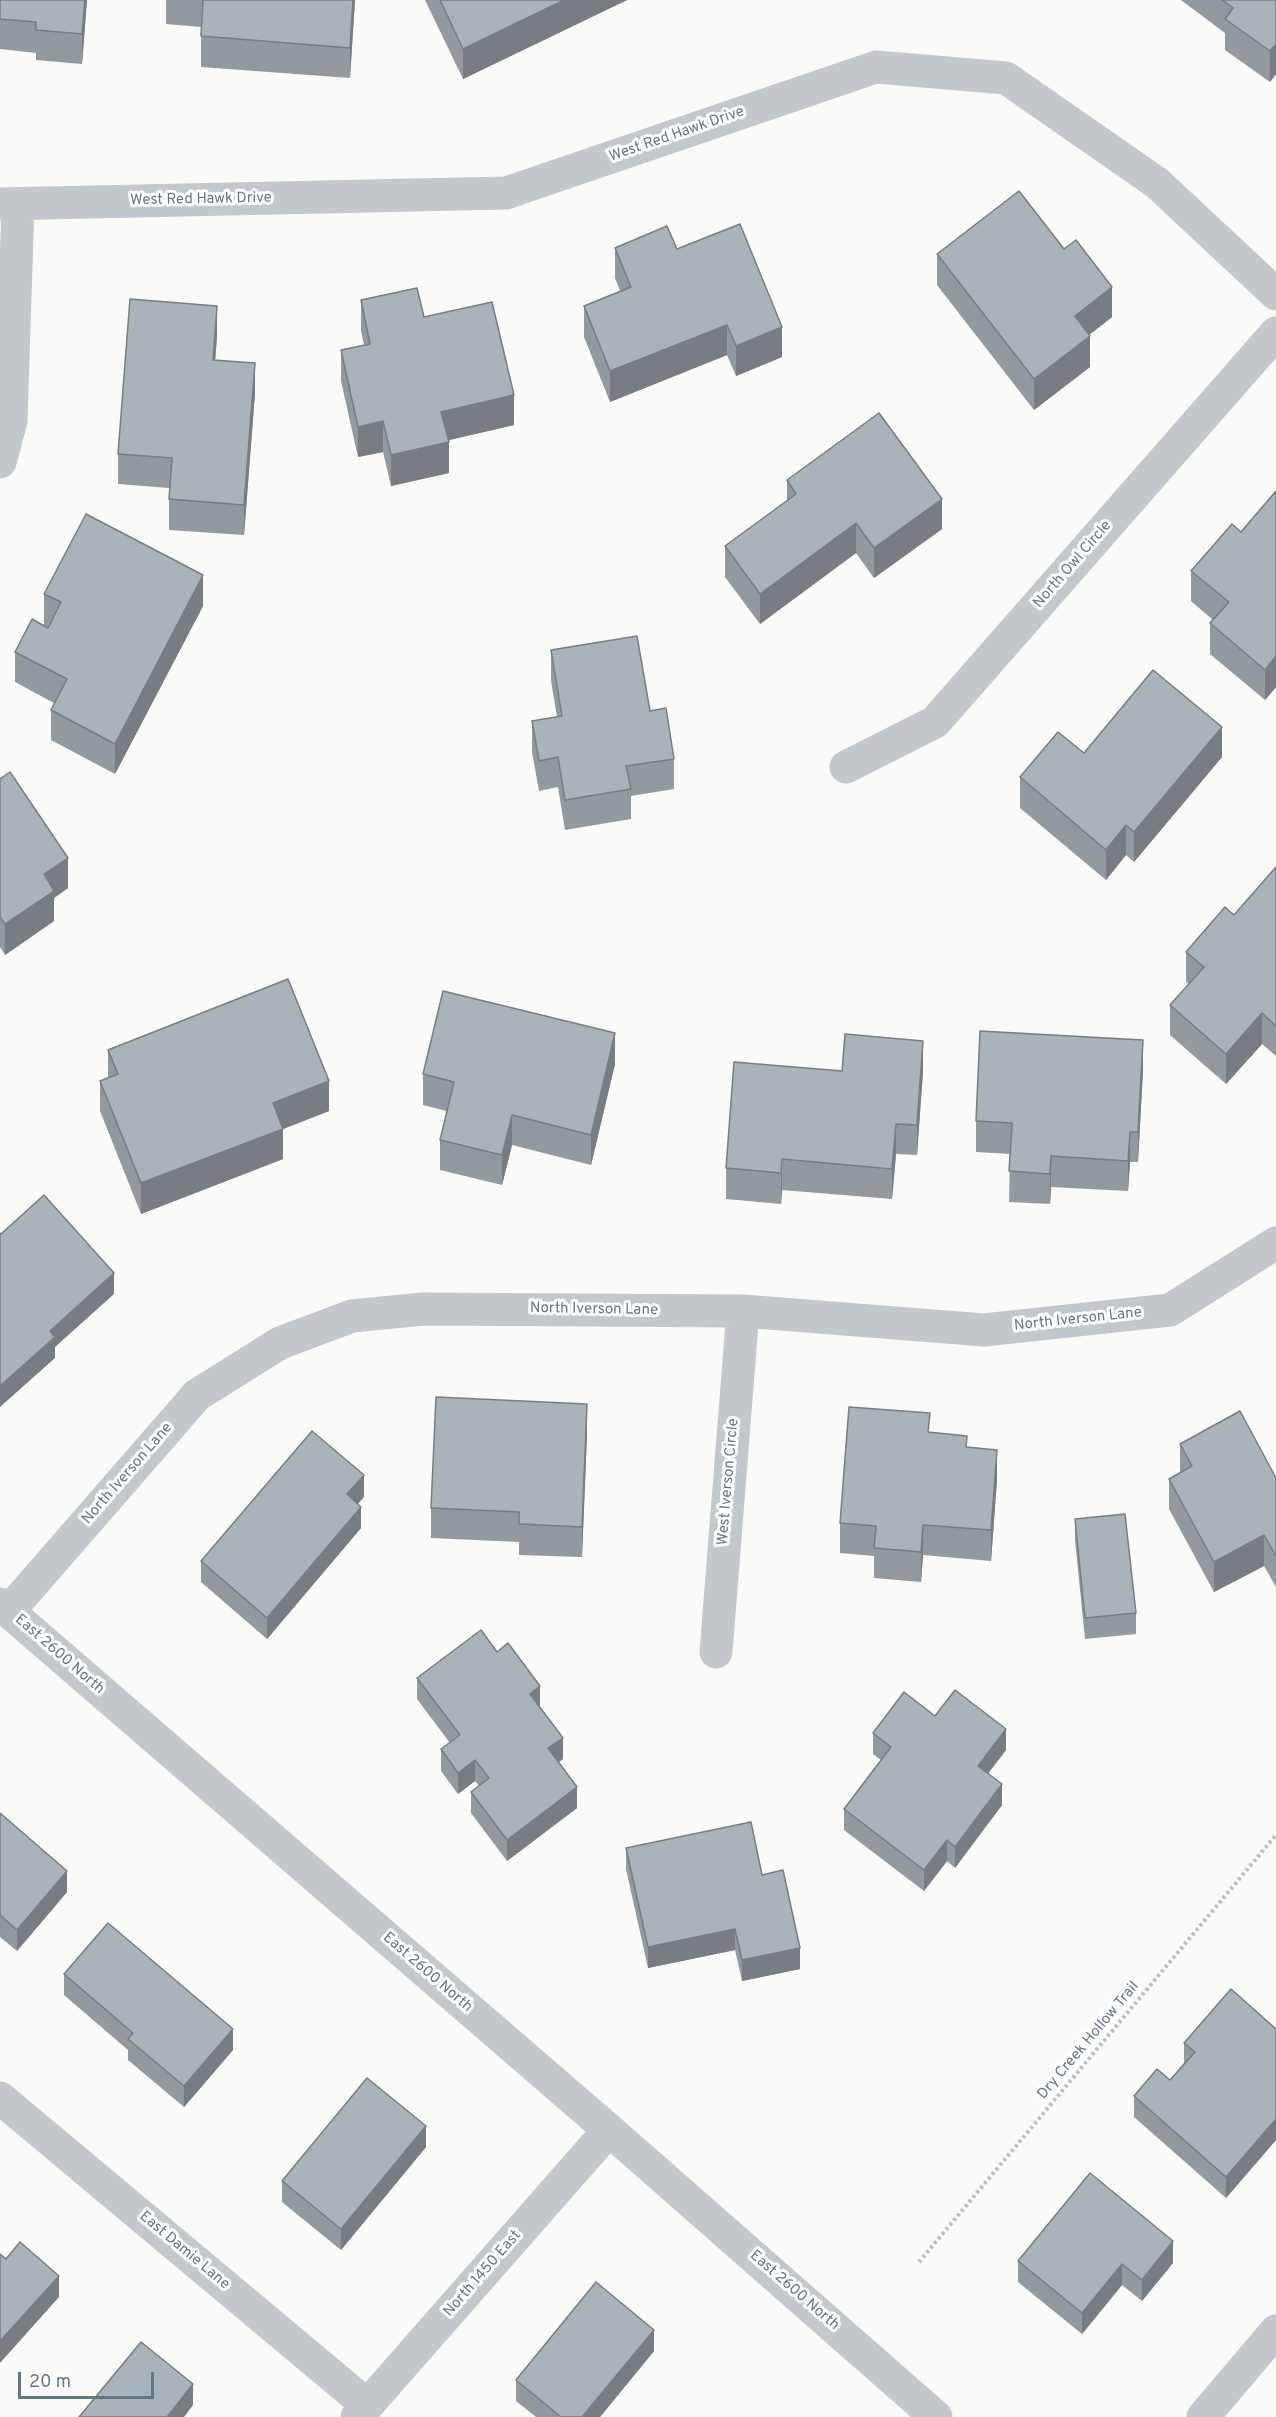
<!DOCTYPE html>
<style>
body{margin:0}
#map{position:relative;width:1276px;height:2417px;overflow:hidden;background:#fafaf8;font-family:Overpass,sans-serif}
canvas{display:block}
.scale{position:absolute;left:18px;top:2372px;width:136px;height:27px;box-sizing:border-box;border:3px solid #657683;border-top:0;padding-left:8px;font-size:18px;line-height:21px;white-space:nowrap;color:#657683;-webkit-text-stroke:4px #fff;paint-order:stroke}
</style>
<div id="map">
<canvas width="1276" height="2417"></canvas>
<div class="scale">20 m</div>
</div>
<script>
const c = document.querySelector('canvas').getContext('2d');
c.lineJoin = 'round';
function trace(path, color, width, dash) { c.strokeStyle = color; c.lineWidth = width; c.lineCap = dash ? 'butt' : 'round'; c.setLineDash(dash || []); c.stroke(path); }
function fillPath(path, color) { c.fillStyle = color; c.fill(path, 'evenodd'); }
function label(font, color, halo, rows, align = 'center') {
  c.font = font + ' Overpass,sans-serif'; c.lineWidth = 6; c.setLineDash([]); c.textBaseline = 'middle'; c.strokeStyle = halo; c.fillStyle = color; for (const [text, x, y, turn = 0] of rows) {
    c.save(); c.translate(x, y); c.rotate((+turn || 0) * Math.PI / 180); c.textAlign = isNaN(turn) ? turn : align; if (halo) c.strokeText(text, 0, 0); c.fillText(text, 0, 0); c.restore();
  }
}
trace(new Path2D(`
 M 919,2262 L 1276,1835`), '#bbbfc2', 4, [3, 3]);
trace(new Path2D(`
 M 0,204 L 506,193 L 876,67 L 1006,78 L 1157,183 L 1276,294
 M 0,462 L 11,421 L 18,205
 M 846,767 L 935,722 L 1276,333
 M 0,1604 L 609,2130 L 936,2417
 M 9,1611 L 197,1395 L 280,1343 L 352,1316 L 423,1309 L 743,1311 L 984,1330 L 1170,1310 L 1276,1243
 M 716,1652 L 743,1311
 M 0,2098 L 367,2405
 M 357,2417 L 609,2130
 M 1203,2417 L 1276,2331`), '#c3c8cc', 33);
fillPath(new Path2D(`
 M 0,0 L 87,0 L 82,64 L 36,60 L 36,53 L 0,49 Z
 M 166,0 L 355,0 L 350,78 L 201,67 L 201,27 L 166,24 Z
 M 425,0 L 627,0 L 463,79 Z
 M 1181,0 L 1276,0 L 1276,74 L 1270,82 L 1225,50 L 1225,33 Z
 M 615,248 L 677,249 L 782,357 L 736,376 L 727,355 L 610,402 L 584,337 L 584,306 L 620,291 L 615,278 Z
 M 937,254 L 1112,317 L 1089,335 L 1090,367 L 1034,410 L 937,285 Z
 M 361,300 L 424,317 L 514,425 L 448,440 L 449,473 L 391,486 L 383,452 L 358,457 L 341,381 L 341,350 L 364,345 L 361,331 Z
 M 217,336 L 215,360 L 255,393 L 244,535 L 169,530 L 169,488 L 118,484 L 118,454 Z
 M 787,480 L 942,529 L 874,578 L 856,553 L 760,624 L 725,577 L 725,546 L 787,501 Z
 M 1276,491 L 1276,687 L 1265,700 L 1210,654 L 1210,623 L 1213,620 L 1191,601 L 1191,571 L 1241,532 Z
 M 44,594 L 203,606 L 115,774 L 51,740 L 51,710 L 54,703 L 15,682 L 15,652 L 48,627 L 44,625 Z
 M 551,650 L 650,711 L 674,759 L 674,789 L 631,796 L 631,819 L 565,830 L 558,787 L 539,791 L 532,752 L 532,721 L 557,717 L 551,681 Z
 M 1084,753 L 1222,757 L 1134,862 L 1126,855 L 1106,880 L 1020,808 L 1020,777 Z
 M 0,779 L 68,888 L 54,898 L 54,921 L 5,955 L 0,947 Z
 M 1276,867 L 1276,1056 L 1262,1044 L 1226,1084 L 1170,1035 L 1170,1005 L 1189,984 L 1186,982 L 1186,952 L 1234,915 Z
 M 108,1050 L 329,1111 L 283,1129 L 283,1159 L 141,1214 L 100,1111 L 100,1081 L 108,1078 Z
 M 615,1064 L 591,1165 L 512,1145 L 502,1185 L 440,1170 L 440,1140 L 447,1111 L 423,1105 L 423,1074 Z
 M 1143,1070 L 1138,1162 L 1130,1162 L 1128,1191 L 1051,1187 L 1050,1204 L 1009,1202 L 1010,1154 L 976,1152 L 976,1121 Z
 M 842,1071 L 923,1071 L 917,1155 L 896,1154 L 892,1199 L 782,1190 L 781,1204 L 726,1199 L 726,1168 Z
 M 930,1432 L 967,1447 L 997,1480 L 991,1561 L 923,1555 L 921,1582 L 874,1578 L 874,1556 L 840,1553 L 840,1523 Z
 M 587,1434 L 582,1557 L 519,1555 L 519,1542 L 431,1538 L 431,1508 Z
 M 1180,1444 L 1276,1478 L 1276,1587 L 1264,1566 L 1214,1592 L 1169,1509 L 1169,1479 L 1180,1473 Z
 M 364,1497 L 358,1503 L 361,1528 L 267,1639 L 201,1582 L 201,1561 Z
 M 1075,1519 L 1136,1613 L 1136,1634 L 1085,1639 L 1075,1540 Z
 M 497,1652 L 540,1707 L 563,1759 L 559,1762 L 577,1808 L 507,1861 L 471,1813 L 471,1792 L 479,1786 L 475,1781 L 458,1794 L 441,1771 L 441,1749 L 450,1743 L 417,1699 L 417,1678 Z
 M 935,1716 L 1006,1750 L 988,1773 L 1002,1805 L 955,1868 L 947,1861 L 924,1891 L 844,1830 L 844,1809 L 881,1760 L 873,1754 L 873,1733 Z
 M 0,1813 L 67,1892 L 17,1951 L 0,1937 Z
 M 626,1848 L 762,1875 L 800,1969 L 742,1981 L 735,1950 L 648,1968 L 626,1869 Z
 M 64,1974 L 233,2050 L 184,2107 L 128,2060 L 128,2050 L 64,1995 Z
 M 1276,2029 L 1276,2140 L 1226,2198 L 1134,2117 L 1134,2096 L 1170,2080 L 1184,2063 L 1184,2043 Z
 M 426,2147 L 341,2250 L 282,2202 L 282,2181 Z
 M 1018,2261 L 1173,2263 L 1142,2301 L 1122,2285 L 1082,2334 L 1018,2282 Z
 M 654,2351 L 600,2417 L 536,2417 L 516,2401 L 516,2380 Z`), '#929a9f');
fillPath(new Path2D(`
 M 85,0 L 87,0 L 82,64 L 82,34 Z
 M 353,0 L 355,0 L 350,78 L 350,48 Z
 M 564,0 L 627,0 L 463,79 L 463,49 Z
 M 1276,44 L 1276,74 L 1270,82 L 1270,51 Z
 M 1112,287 L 1112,317 L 1075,346 L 1075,316 Z
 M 217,306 L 217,336 L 213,390 L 213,360 Z
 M 727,325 L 727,355 L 610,402 L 610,371 Z
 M 782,327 L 782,357 L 736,376 L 736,346 Z
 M 1090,336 L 1090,367 L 1034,410 L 1034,379 Z
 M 255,363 L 255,393 L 244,535 L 244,505 Z
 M 514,395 L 514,425 L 441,442 L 441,412 Z
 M 383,421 L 383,452 L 358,457 L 358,427 Z
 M 449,442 L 449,473 L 391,486 L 391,455 Z
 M 942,499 L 942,529 L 874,578 L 874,548 Z
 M 856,523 L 856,553 L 760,624 L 760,594 Z
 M 203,575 L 203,606 L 115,774 L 115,744 Z
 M 1276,656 L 1276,687 L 1265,700 L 1265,670 Z
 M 1222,727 L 1222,757 L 1134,862 L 1134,832 Z
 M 1126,825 L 1126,855 L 1106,880 L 1106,850 Z
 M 68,858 L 68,888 L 54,898 L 54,921 L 5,955 L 5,924 L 44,874 Z
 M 1262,1013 L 1262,1044 L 1226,1084 L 1226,1054 Z
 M 615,1033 L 615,1064 L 591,1165 L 591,1135 Z
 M 1143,1040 L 1143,1070 L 1138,1162 L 1138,1132 Z
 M 923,1041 L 923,1071 L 917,1155 L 917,1125 Z
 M 329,1081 L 329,1111 L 283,1129 L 283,1159 L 141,1214 L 141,1183 L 273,1103 Z
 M 512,1115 L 512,1145 L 502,1185 L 502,1155 Z
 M 896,1124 L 896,1154 L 892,1199 L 892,1169 Z
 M 1130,1132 L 1130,1162 L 1128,1191 L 1128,1161 Z
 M 1051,1156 L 1051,1187 L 1050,1204 L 1050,1174 Z
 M 782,1159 L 782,1190 L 781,1204 L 781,1173 Z
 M 114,1273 L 114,1294 L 55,1347 L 55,1358 L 0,1407 L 0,1386 L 50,1331 Z
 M 587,1404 L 587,1434 L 582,1557 L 582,1527 Z
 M 997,1450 L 997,1480 L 991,1561 L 991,1530 Z
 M 364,1475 L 364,1497 L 347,1516 L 347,1494 Z
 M 361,1507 L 361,1528 L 267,1639 L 267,1618 Z
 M 923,1525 L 923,1555 L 921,1582 L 921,1552 Z
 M 1264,1535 L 1264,1566 L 1214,1592 L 1214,1562 Z
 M 540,1686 L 540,1707 L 530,1715 L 530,1694 Z
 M 1006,1729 L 1006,1750 L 978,1787 L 978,1766 Z
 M 563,1738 L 563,1759 L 548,1770 L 548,1748 Z
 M 475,1760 L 475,1781 L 458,1794 L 458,1773 Z
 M 1002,1784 L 1002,1805 L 955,1868 L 955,1847 Z
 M 577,1787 L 577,1808 L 507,1861 L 507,1840 Z
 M 947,1840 L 947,1861 L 924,1891 L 924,1870 Z
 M 67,1871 L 67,1892 L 17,1951 L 17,1930 Z
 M 735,1929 L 735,1950 L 648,1968 L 648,1947 Z
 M 800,1948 L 800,1969 L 742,1981 L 742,1960 Z
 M 233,2029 L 233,2050 L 184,2107 L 184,2086 Z
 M 1276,2119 L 1276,2140 L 1226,2198 L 1226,2177 Z
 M 426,2126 L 426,2147 L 341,2250 L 341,2229 Z
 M 1173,2241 L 1173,2263 L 1142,2301 L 1142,2280 Z
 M 1122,2264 L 1122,2285 L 1082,2334 L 1082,2313 Z
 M 59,2276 L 59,2297 L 0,2363 L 0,2341 Z
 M 654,2330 L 654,2351 L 600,2417 L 582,2417 Z
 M 193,2384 L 193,2405 L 184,2417 L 167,2417 Z`), '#777d82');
const building = new Path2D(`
 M 0,0 L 85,0 L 82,34 L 36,30 L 36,22 L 0,19 Z
 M 203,0 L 353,0 L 350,48 L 201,36 Z
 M 440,0 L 564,0 L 463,49 Z
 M 1222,0 L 1276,0 L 1276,44 L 1270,51 L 1225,19 L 1233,8 Z
 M 1019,191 L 1064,249 L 1076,240 L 1112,287 L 1075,316 L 1090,336 L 1034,379 L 937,254 Z
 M 740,224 L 782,327 L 736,346 L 727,325 L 610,371 L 584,306 L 631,287 L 615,248 L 667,226 L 677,249 Z
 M 417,288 L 424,317 L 492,302 L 514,395 L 441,412 L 449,442 L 391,455 L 383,421 L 358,427 L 341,350 L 370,344 L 361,300 Z
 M 130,299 L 217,306 L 213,360 L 255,363 L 244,505 L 169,499 L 172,458 L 118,454 Z
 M 879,413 L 942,499 L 874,548 L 856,523 L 760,594 L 725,546 L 796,494 L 787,480 Z
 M 1276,491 L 1276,656 L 1265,670 L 1210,623 L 1229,602 L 1191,571 L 1232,524 L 1241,532 Z
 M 86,514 L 203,575 L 115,744 L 51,710 L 67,679 L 15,652 L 32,619 L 48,628 L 61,602 L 44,594 Z
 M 637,636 L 650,711 L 666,708 L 674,759 L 626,766 L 631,789 L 565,800 L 558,757 L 539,761 L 532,721 L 562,716 L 551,650 Z
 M 1153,670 L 1222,727 L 1134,832 L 1126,825 L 1106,850 L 1020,777 L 1058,732 L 1084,753 Z
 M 10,772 L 68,858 L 44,874 L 54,891 L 5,924 L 0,917 L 0,779 Z
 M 1276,867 L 1276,1026 L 1262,1013 L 1226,1054 L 1170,1005 L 1204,967 L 1186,952 L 1225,907 L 1234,915 Z
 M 288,979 L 329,1081 L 273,1103 L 283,1129 L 141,1183 L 100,1081 L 118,1074 L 108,1050 Z
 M 443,991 L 615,1033 L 591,1135 L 512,1115 L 502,1155 L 440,1140 L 454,1082 L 423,1074 Z
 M 980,1031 L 1143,1040 L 1138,1132 L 1130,1132 L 1128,1161 L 1051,1156 L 1050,1174 L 1009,1171 L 1012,1123 L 976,1121 Z
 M 845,1034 L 923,1041 L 917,1125 L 896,1124 L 892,1169 L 782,1159 L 781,1173 L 726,1168 L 734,1062 L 842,1071 Z
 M 44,1195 L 114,1273 L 50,1331 L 55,1337 L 0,1386 L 0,1233 L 1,1234 Z
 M 436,1397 L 587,1404 L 582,1527 L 519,1524 L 519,1512 L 431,1508 Z
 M 849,1407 L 930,1413 L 928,1432 L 967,1436 L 966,1447 L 997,1450 L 991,1530 L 923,1525 L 921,1552 L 874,1548 L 876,1526 L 840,1523 Z
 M 1240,1411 L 1276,1478 L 1276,1556 L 1264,1535 L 1214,1562 L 1169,1479 L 1192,1466 L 1180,1444 Z
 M 312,1431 L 364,1475 L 347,1494 L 361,1507 L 267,1618 L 201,1561 Z
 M 1125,1514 L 1136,1613 L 1085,1618 L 1075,1519 Z
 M 481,1630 L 497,1652 L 508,1643 L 540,1686 L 530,1694 L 563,1738 L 548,1748 L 577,1787 L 507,1840 L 471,1792 L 489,1778 L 475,1760 L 458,1773 L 441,1749 L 460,1735 L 417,1678 Z
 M 955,1690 L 1006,1729 L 978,1766 L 1002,1784 L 955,1847 L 947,1840 L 924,1870 L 844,1809 L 891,1747 L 873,1733 L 904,1692 L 935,1716 Z
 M 0,1813 L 67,1871 L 17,1930 L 0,1915 Z
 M 751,1822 L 762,1875 L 783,1870 L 800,1948 L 742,1960 L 735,1929 L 648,1947 L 626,1848 Z
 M 108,1923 L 233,2029 L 184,2086 L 128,2039 L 133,2033 L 64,1974 Z
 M 1231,1989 L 1276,2029 L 1276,2119 L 1226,2177 L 1134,2096 L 1157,2069 L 1170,2080 L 1195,2052 L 1184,2043 Z
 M 367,2078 L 426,2126 L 341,2229 L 282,2181 Z
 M 1090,2173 L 1173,2241 L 1142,2280 L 1122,2264 L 1082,2313 L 1018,2261 Z
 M 20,2242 L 59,2276 L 0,2341 L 0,2254 L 6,2259 Z
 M 596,2282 L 654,2330 L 582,2417 L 561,2417 L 516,2380 Z
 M 141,2342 L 193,2384 L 167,2417 L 79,2417 Z`);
fillPath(building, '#aab3b9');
trace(building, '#777d82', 1.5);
label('15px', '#657683', '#fff', [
 ["West Red Hawk Drive",677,135,-19],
 ["West Red Hawk Drive",201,200,-1],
 ["North Owl Circle",1073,565,-49],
 ["North Iverson Lane",594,1310,1],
 ["North Iverson Lane",1078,1320,-6],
 ["North Iverson Lane",128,1474,-49],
 ["West Iverson Circle",729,1482,-85],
 ["East 2600 North",59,1655,41],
 ["East 2600 North",427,1973,41],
 ["Dry Creek Hollow Trail",1089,2041,-50],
 ["East Damie Lane",184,2251,40],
 ["North 1450 East",483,2274,-49],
 ["East 2600 North",794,2291,41]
]);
</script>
